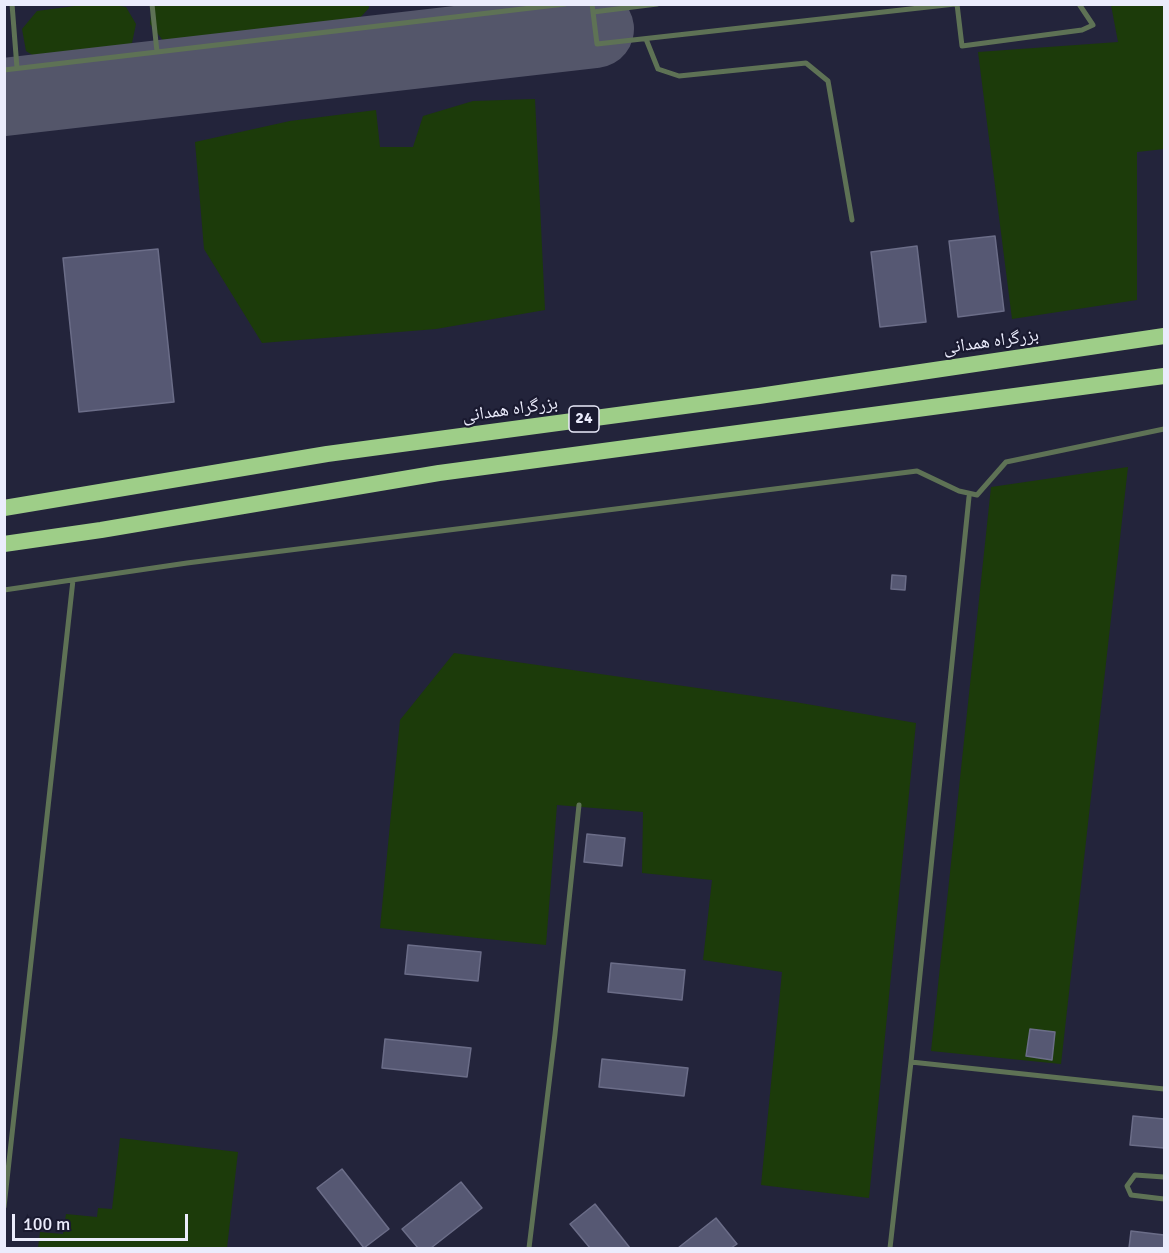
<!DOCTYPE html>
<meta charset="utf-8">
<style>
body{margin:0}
#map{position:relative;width:1169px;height:1253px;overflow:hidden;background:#23243b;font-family:Signika,sans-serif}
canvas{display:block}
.frame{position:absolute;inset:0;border:6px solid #ebecfc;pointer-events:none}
.scale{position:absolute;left:12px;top:1214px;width:176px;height:27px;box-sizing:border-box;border:3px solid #ebecfc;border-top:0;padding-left:8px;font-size:18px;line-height:21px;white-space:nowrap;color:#ebecfc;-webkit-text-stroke:4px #1a1a30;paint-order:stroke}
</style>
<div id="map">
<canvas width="1169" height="1253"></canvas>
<div class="frame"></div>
<div class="scale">100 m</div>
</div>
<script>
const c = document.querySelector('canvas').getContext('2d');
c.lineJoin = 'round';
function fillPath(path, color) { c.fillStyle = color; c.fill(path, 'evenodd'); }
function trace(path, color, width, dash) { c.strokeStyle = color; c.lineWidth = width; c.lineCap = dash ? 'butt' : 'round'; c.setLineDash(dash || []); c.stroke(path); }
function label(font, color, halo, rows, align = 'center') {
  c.font = font + ' Signika,"Noto Naskh Arabic",sans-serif'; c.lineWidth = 4.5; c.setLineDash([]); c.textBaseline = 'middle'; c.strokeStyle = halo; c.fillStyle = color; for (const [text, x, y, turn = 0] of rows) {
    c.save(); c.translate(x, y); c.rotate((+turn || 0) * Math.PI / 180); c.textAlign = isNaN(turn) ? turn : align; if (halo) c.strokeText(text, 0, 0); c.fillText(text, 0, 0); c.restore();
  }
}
fillPath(new Path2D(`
 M 90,4 L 116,5 L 126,7 L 136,24 L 132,43 L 123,52 L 45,63 L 26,51 L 22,29 L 37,11 Z
 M 152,5 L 369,5 L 369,8 L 358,20 L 165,43 L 150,24 Z
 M 1111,5 L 1164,5 L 1164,149 L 1137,152 L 1137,300 L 1012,319 L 978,52 L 1118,42 Z
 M 535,99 L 545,310 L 436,329 L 262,343 L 204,249 L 195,142 L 290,121 L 376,110 L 380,147 L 413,147 L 423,116 L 473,101 Z
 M 1128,467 L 1061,1064 L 931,1051 L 991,487 Z
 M 454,653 L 795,702 L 916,723 L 869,1198 L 761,1185 L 782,972 L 703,960 L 712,880 L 642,873 L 643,812 L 557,805 L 546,945 L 380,928 L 400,720 Z
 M 120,1138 L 238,1152 L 227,1248 L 38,1248 L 40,1232 L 63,1234 L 66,1214 L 97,1217 L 98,1208 L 112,1209 Z`), '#1c3b0a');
trace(new Path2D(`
 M 4,97 L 595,29`), '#54566a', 78);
const building = new Path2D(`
 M 995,236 L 1004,311 L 958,317 L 949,241 Z
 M 917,246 L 926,322 L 880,327 L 871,252 Z
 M 158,249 L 174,402 L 79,412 L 63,258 Z
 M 892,575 L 906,576 L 905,590 L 891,589 Z
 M 587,834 L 625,838 L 622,866 L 584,862 Z
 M 408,945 L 481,952 L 478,981 L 405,974 Z
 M 611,963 L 685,970 L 682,1000 L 608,992 Z
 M 1030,1029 L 1055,1032 L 1052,1060 L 1026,1056 Z
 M 385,1039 L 471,1048 L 467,1077 L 382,1068 Z
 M 602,1059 L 688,1068 L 684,1096 L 599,1087 Z
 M 1133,1116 L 1164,1119 L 1164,1148 L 1130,1145 Z
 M 342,1169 L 389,1229 L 364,1248 L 317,1188 Z
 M 461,1182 L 482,1208 L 431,1248 L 418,1248 L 402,1229 Z
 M 595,1204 L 630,1248 L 590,1248 L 570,1224 Z
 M 716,1218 L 737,1244 L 731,1248 L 678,1248 Z
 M 1131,1231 L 1164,1235 L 1164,1248 L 1129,1248 Z`);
fillPath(building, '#565873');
trace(building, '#6b6d88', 1.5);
trace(new Path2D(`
 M 12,4 L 17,68
 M 152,4 L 157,52
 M 592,4 L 597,44 L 955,4
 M 957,4 L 962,46 L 1082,30 L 1093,25 L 1079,4
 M 593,12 L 657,4
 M 646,39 L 658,69 L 679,76 L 806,63 L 828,81 L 852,220
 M 4,70 L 565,4
 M 969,497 L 911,1062 L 1164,1089
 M 4,590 L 187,563 L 917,471 L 959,491 L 977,495 L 1006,462 L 1164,429
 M 1164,1177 L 1135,1175 L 1127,1186 L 1131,1195 L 1164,1199
 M 4,1207 L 73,580
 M 529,1248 L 555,1034 L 579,805
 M 890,1248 L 911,1062`), '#5e7255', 5);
trace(new Path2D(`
 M 4,508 L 327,454 L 759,396 L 1164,336
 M 4,544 L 101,530 L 439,473 L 1164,376`), '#9ece88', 16);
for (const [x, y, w] of [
 [584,419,30]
]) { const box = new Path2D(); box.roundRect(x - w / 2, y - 13, w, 26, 4.5); c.fillStyle = '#1a1a30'; c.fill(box); trace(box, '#ebecfc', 1.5); }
label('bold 16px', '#ebecfc', null, [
 ["24",584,419]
]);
label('18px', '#ebecfc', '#1a1a30', [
 ["بزرگراه همدانی",991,342,-8],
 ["بزرگراه همدانی",510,410,-8]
]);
</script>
